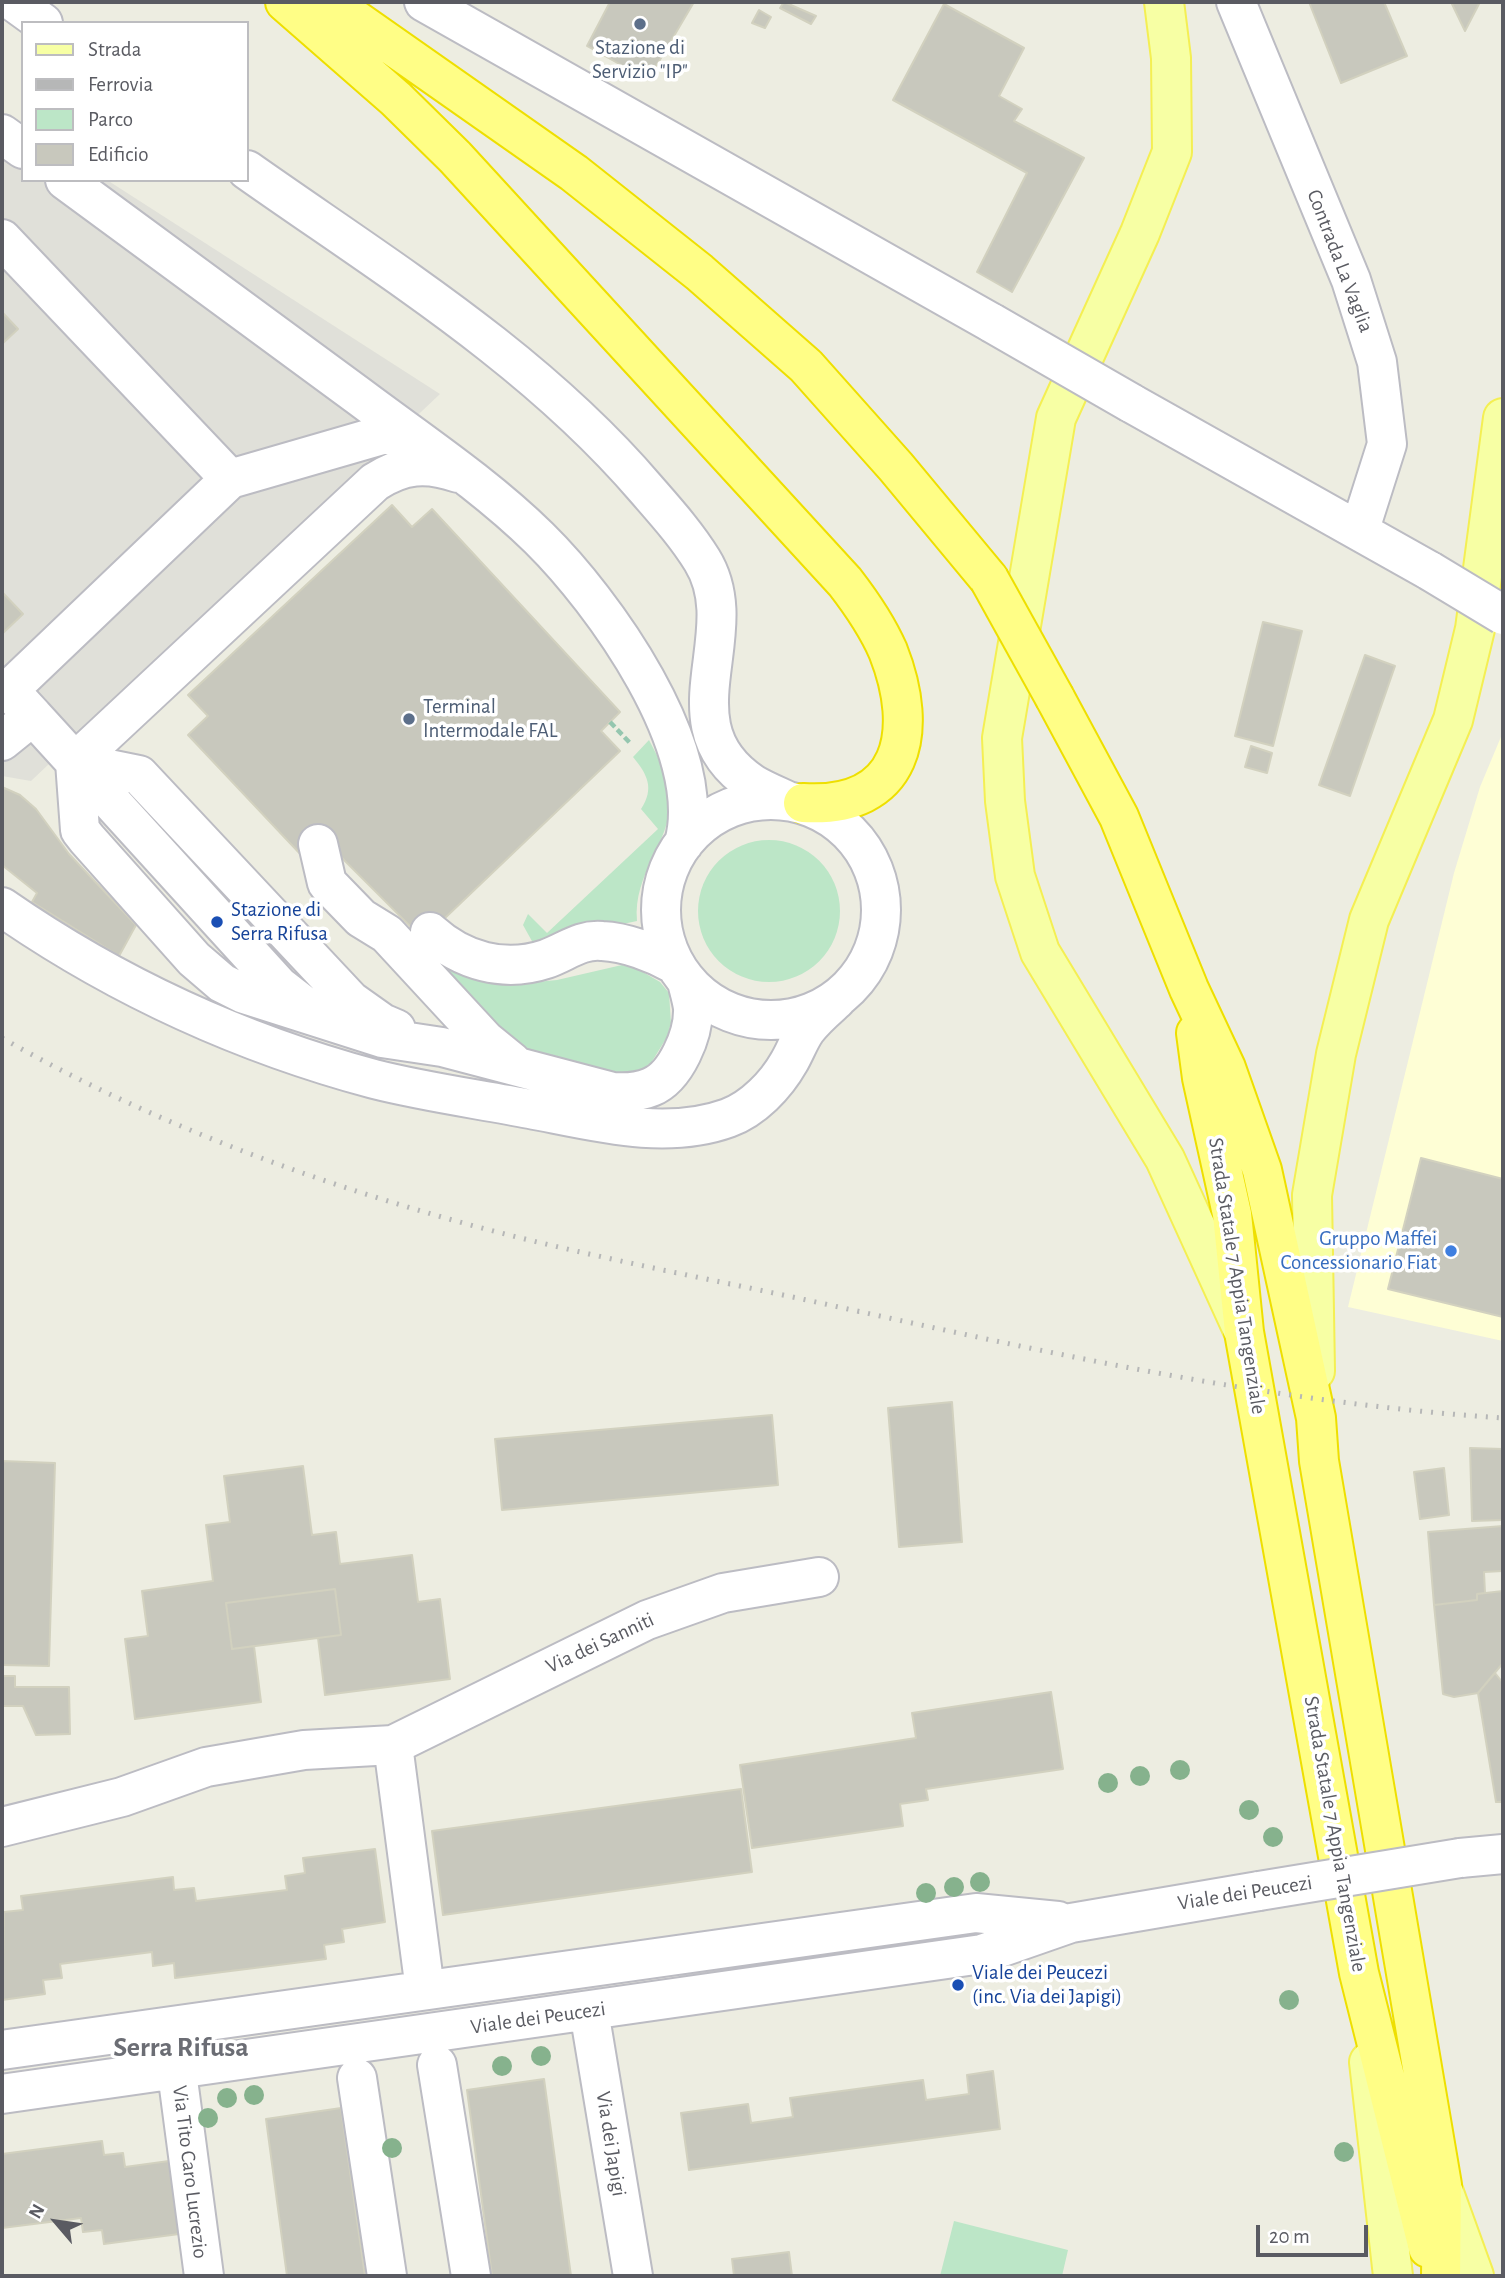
<!DOCTYPE html>
<style>
body{margin:0}
#map{position:relative;width:1505px;height:2278px;overflow:hidden;background:#edede1;font-family:"Alegreya Sans",sans-serif}
canvas{display:block}
.frame{position:absolute;inset:0;border:4px solid #5a5b62;pointer-events:none}
.legend{position:absolute;left:21px;top:21px;width:228px;height:161px;box-sizing:border-box;background:#fff;border:2px solid #bdbdc0;margin:0;padding:9px 12px;list-style:none;font-size:21px;color:#5a5b62}
.legend li{display:flex;align-items:center;gap:14px;height:35px}
.legend b{width:35px;border:2px solid #bdbdc0}
.north{position:absolute;left:21px;top:2187px;width:70px;height:70px;-webkit-text-stroke:5px #fff;paint-order:stroke;rotate:299deg;font-size:19px;font-weight:700;line-height:28px;text-align:center;color:#5a5b62}
.north::after{content:'';display:block;margin:auto;width:24px;height:32px;background:#5a5b62;clip-path:polygon(50% 0,100% 100%,50% 72%,0 100%)}
.scale{position:absolute;left:1256px;top:2225px;width:112px;height:32px;box-sizing:border-box;border:4px solid #5a5b62;border-top:0;padding-left:9px;font-size:21px;line-height:24px;white-space:nowrap;color:#5a5b62;-webkit-text-stroke:5px #fff;paint-order:stroke}
</style>
<div id="map">
<canvas width="1505" height="2278"></canvas>
<div class="frame"></div>
<ul class="legend">
<li><b style="height:9px;background:#f7ffa4"></b>Strada</li>
<li><b style="height:9px;background:#b6b7b7"></b>Ferrovia</li>
<li><b style="height:19px;background:#bce6c7"></b>Parco</li>
<li><b style="height:19px;background:#c8c8bd"></b>Edificio</li>
</ul>
<div class="north">N</div>
<div class="scale">20 m</div>
</div>
<script>
const c = document.querySelector('canvas').getContext('2d');
c.lineJoin = 'round';
function fillPath(path, color) { c.fillStyle = color; c.fill(path, 'evenodd'); }
function trace(path, color, width, dash) { c.strokeStyle = color; c.lineWidth = width; c.lineCap = dash ? 'butt' : 'round'; c.setLineDash(dash || []); c.stroke(path); }
function label(font, color, halo, rows, align = 'center') {
  c.font = font + ' "Alegreya Sans",sans-serif'; c.lineWidth = 7; c.setLineDash([]); c.textBaseline = 'middle'; c.strokeStyle = halo; c.fillStyle = color; for (const [text, x, y, turn = 0] of rows) {
    c.save(); c.translate(x, y); c.rotate((+turn || 0) * Math.PI / 180); c.textAlign = isNaN(turn) ? turn : align; if (halo) c.strokeText(text, 0, 0); c.fillText(text, 0, 0); c.restore();
  }
}
fillPath(new Path2D(`
 M 1503,732 L 1503,1341 L 1348,1307 L 1454,873 L 1480,787 Z`), '#fefed5');
fillPath(new Path2D(`
 M 2,112 L 23,126 L 23,180 L 107,180 L 440,394 L 31,781 L 2,776 Z`), '#e0e0d9');
fillPath(new Path2D(`
 M 649,740 C 659,759 670,780 670,802 C 670,843 633,873 637,921 L 533,943 L 523,925 L 528,914 L 547,933 L 658,829 L 641,809 C 655,788 647,774 633,757 Z
 M698 911a71 71 0 1 1 142 0a71 71 0 1 1-142 0Z
 M 433,958 L 492,982 L 516,984 L 557,980 L 622,965 L 636,968 L 660,982 L 669,993 L 671,1023 L 667,1037 L 651,1063 L 638,1073 L 610,1077 L 526,1050 L 509,1040 Z
 M 954,2221 L 1068,2250 L 1062,2276 L 940,2276 Z`), '#bce6c7');
const building = new Path2D(`
 M 610,2 L 694,2 L 648,80 L 587,46 Z
 M 784,2 L 816,16 L 811,24 L 780,8 Z
 M 1309,2 L 1384,2 L 1407,56 L 1341,83 Z
 M 1451,2 L 1480,2 L 1465,31 Z
 M 944,4 L 1024,48 L 999,96 L 1022,109 L 1014,121 L 1084,158 L 1012,292 L 977,272 L 1027,173 L 893,100 Z
 M 759,10 L 771,17 L 765,28 L 752,23 Z
 M 2,312 L 18,329 L 2,344 Z
 M 392,505 L 412,527 L 432,509 L 620,712 L 601,731 L 620,751 L 423,939 L 323,839 L 304,858 L 188,735 L 208,716 L 188,695 Z
 M 2,592 L 23,614 L 2,634 Z
 M 1263,622 L 1302,631 L 1273,746 L 1235,736 Z
 M 1365,655 L 1395,666 L 1350,796 L 1319,785 Z
 M 1251,746 L 1272,753 L 1267,773 L 1245,767 Z
 M 2,787 L 20,795 L 36,809 L 69,854 L 136,925 L 119,956 L 32,902 L 37,893 L 2,865 Z
 M 1421,1158 L 1503,1179 L 1503,1317 L 1388,1289 Z
 M 952,1402 L 962,1542 L 899,1547 L 888,1408 Z
 M 772,1415 L 778,1485 L 502,1510 L 495,1439 Z
 M 1470,1448 L 1503,1449 L 1503,1520 L 1472,1521 Z
 M 2,1461 L 55,1463 L 49,1666 L 2,1665 Z
 M 303,1466 L 312,1535 L 336,1532 L 340,1564 L 412,1555 L 418,1602 L 440,1599 L 450,1679 L 325,1695 L 318,1638 L 341,1635 L 335,1589 L 226,1603 L 232,1649 L 254,1646 L 261,1702 L 135,1719 L 125,1639 L 148,1636 L 142,1591 L 213,1581 L 206,1525 L 230,1522 L 224,1476 Z
 M 1444,1468 L 1449,1515 L 1420,1519 L 1414,1472 Z
 M 1503,1526 L 1503,1571 L 1484,1572 L 1485,1593 L 1477,1594 L 1477,1600 L 1434,1605 L 1428,1532 Z
 M 335,1589 L 341,1635 L 232,1649 L 226,1603 Z
 M 1503,1591 L 1503,1663 L 1478,1693 L 1454,1697 L 1443,1694 L 1434,1605 L 1477,1600 L 1477,1594 Z
 M 1495,1673 L 1503,1683 L 1503,1802 L 1496,1802 L 1478,1693 Z
 M 2,1676 L 15,1676 L 15,1687 L 69,1687 L 70,1734 L 36,1735 L 23,1706 L 2,1706 Z
 M 1051,1692 L 1063,1769 L 926,1789 L 928,1800 L 900,1804 L 903,1826 L 752,1848 L 740,1765 L 916,1738 L 912,1713 Z
 M 741,1789 L 752,1872 L 443,1915 L 432,1831 Z
 M 375,1849 L 385,1922 L 342,1929 L 344,1942 L 324,1945 L 326,1959 L 175,1978 L 174,1963 L 153,1966 L 152,1952 L 60,1964 L 62,1978 L 43,1980 L 45,1994 L 2,2000 L 4,1912 L 23,1910 L 21,1896 L 173,1877 L 174,1890 L 194,1888 L 196,1901 L 287,1890 L 285,1876 L 305,1873 L 303,1858 Z
 M 993,2071 L 1000,2129 L 689,2170 L 681,2113 L 748,2104 L 751,2123 L 793,2117 L 790,2098 L 923,2080 L 926,2100 L 969,2094 L 967,2075 Z
 M 544,2079 L 571,2276 L 492,2276 L 467,2090 Z
 M 341,2108 L 365,2276 L 287,2276 L 266,2119 Z
 M 102,2141 L 104,2155 L 123,2153 L 125,2167 L 169,2161 L 179,2234 L 104,2244 L 102,2230 L 83,2232 L 81,2218 L 2,2228 L 2,2154 Z
 M 789,2252 L 792,2276 L 734,2276 L 732,2259 Z`);
fillPath(building, '#c8c8bd');
trace(building, '#d2d1bf', 2);
const minor = new Path2D(`
 M 14,2 L 43,23
 M 424,2 L 992,323
 M 1236,2 L 1351,280 L 1377,362 L 1387,444 L 1360,529
 M 2,134 L 23,149
 M 247,170 C 386,268 534,358 646,489 C 666,512 686,534 702,560 C 748,634 662,724 753,784 C 763,790 775,795 786,800
 M 65,180 C 163,252 262,325 360,397 C 420,442 485,485 539,538 C 603,601 710,749 684,843
 M 2,239 L 230,479
 M 1131,403 L 1430,571
 M 33,716 L 9,690 L 230,479 L 382,435 L 397,435 L 418,441
 M 2,741 L 33,716 L 75,762 L 80,830 L 87,839 L 194,959 L 222,983 L 244,994 L 382,1038 L 442,1047 L 613,1092 C 626,1093 639,1092 651,1087 C 676,1077 694,1034 693,1008 C 692,1000 689,990 687,982
 M 75,762 L 375,482 C 403,464 426,462 458,473
 M 75,762 L 139,775 L 351,1001 L 382,1023 L 396,1029
 M 75,762 L 279,986 L 306,1007
 M661 910a110 110 0 1 1 220 0a110 110 0 1 1-220 0Z
 M 318,844 L 327,883 L 361,918 L 387,934 L 485,1040 L 512,1062
 M 2,907 C 116,986 240,1043 374,1079 C 425,1092 478,1099 530,1109 C 593,1121 665,1141 728,1118 C 753,1109 776,1085 789,1062 C 795,1052 799,1040 806,1030 C 815,1018 826,1009 836,1000
 M 430,932 C 462,961 504,973 546,959 C 566,952 580,939 602,941 C 626,942 654,953 674,964
 M 393,1745 L 425,1990
 M 2,1827 L 122,1797 L 206,1767 L 304,1750 L 393,1745 L 647,1620 L 723,1593 L 819,1577
 M 1460,1858 L 1503,1854
 M 589,2011 L 633,2276
 M 173,2042 L 204,2276
 M 2,2050 L 976,1913 L 1058,1921
 M 437,2065 L 471,2276
 M 357,2078 L 387,2276
 M 2,2094 L 982,1954 L 1071,1923 L 1259,1891`);
const major = new Path2D(`
 M 1164,2 L 1171,58 L 1172,152 L 1140,233 L 1056,418 L 1002,738 L 1005,801 L 1015,876 L 1040,952 L 1165,1159 L 1242,1328
 M 1315,1371 L 1312,1195 L 1336,1054 L 1369,920 L 1453,720 L 1475,629 L 1503,418
 M 1369,2062 L 1393,2276
 M 1444,2193 L 1474,2276`);
const highway = new Path2D(`
 M 285,2 L 396,99 L 455,157 L 845,582 C 862,604 877,626 888,651 C 920,732 904,809 803,803
 M 330,2 L 574,173 L 699,272 L 806,366 L 896,467 L 989,579
 M 1055,698 L 1119,817 L 1189,989 L 1226,1068 L 1262,1170 L 1316,1418 L 1319,1461 L 1442,2185 L 1441,2276
 M 1196,1033 L 1202,1078 L 1232,1214 L 1244,1332 L 1359,1973 L 1428,2248`);
trace(minor, '#bcbcc3', 42);
trace(major, '#f4ef53', 42);
trace(highway, '#eedf00', 42);
trace(new Path2D(`
 M 610,722 L 631,744`), '#95c6af', 4.5, [7, 3.5]);
trace(minor, '#fff', 38);
trace(major, '#f7ffa4', 38);
trace(highway, '#fffe86', 38);
trace(new Path2D(`
 M 2,1038 C 135,1114 280,1170 428,1213 C 557,1251 692,1275 825,1304 C 1049,1353 1273,1403 1503,1418`), '#b6b7b7', 5, [2, 9]);
const minorBridge = new Path2D(`
 M 992,323 L 1131,403
 M 1430,571 L 1503,615
 M 1259,1891 L 1460,1858`);
const highwayBridge = new Path2D(`
 M 989,579 L 1055,698`);
trace(minorBridge, '#bcbcc3', 42, []);
trace(highwayBridge, '#eedf00', 42, []);
trace(minorBridge, '#fff', 38);
trace(highwayBridge, '#fffe86', 38);
c.fillStyle = '#86b28d';
for (const [x, y] of [
 [1180,1770],
 [1140,1776],
 [1108,1783],
 [1249,1810],
 [1273,1837],
 [980,1882],
 [954,1887],
 [926,1893],
 [1289,2000],
 [541,2056],
 [502,2066],
 [254,2095],
 [227,2098],
 [208,2118],
 [392,2148],
 [1344,2152]
]) { c.beginPath(); c.arc(x, y, 10, 0, 2 * Math.PI); c.fill(); }
for (const [x, y, r, color] of [
 [640,24,7,"#5c6f8a"],
 [409,719,7,"#5c6f8a"],
 [217,922,7,"#1a4fb4"],
 [1451,1251,7,"#3f7fe0"],
 [958,1985,7,"#1a4fb4"]
]) { const dot = new Path2D(); dot.arc(x, y, r, 0, 2 * Math.PI); c.fillStyle = color; c.fill(dot); trace(dot, '#fff', 2.5); }
label('21px', '#4e5e75', '#fff', [
 ["Stazione di",640,48],
 ["Servizio \"IP\"",640,72],
 ["Terminal",423,707,"left"],
 ["Intermodale FAL",423,731,"left"]
]);
label('21px', '#5a5b62', '#fff', [
 ["Contrada La Vaglia",1340,261,69],
 ["Strada Statale 7 Appia Tangenziale",1237,1276,81],
 ["Via dei Sanniti",600,1643,-25],
 ["Strada Statale 7 Appia Tangenziale",1335,1834,80],
 ["Viale dei Peucezi",1245,1893,-9],
 ["Viale dei Peucezi",538,2018,-8],
 ["Via dei Japigi",611,2144,81],
 ["Via Tito Caro Lucrezio",190,2172,83]
]);
label('21px', '#164399', '#fff', [
 ["Stazione di",231,910],
 ["Serra Rifusa",231,934],
 ["Viale dei Peucezi",972,1973],
 ["(inc. Via dei Japigi)",972,1997]
], 'left');
label('21px', '#366cbe', '#fff', [
 ["Gruppo Maffei",1437,1239],
 ["Concessionario Fiat",1437,1263]
], 'right');
label('bold 28px', '#6b6d74', '#fff', [
 ["Serra Rifusa",181,2048]
]);
</script>
